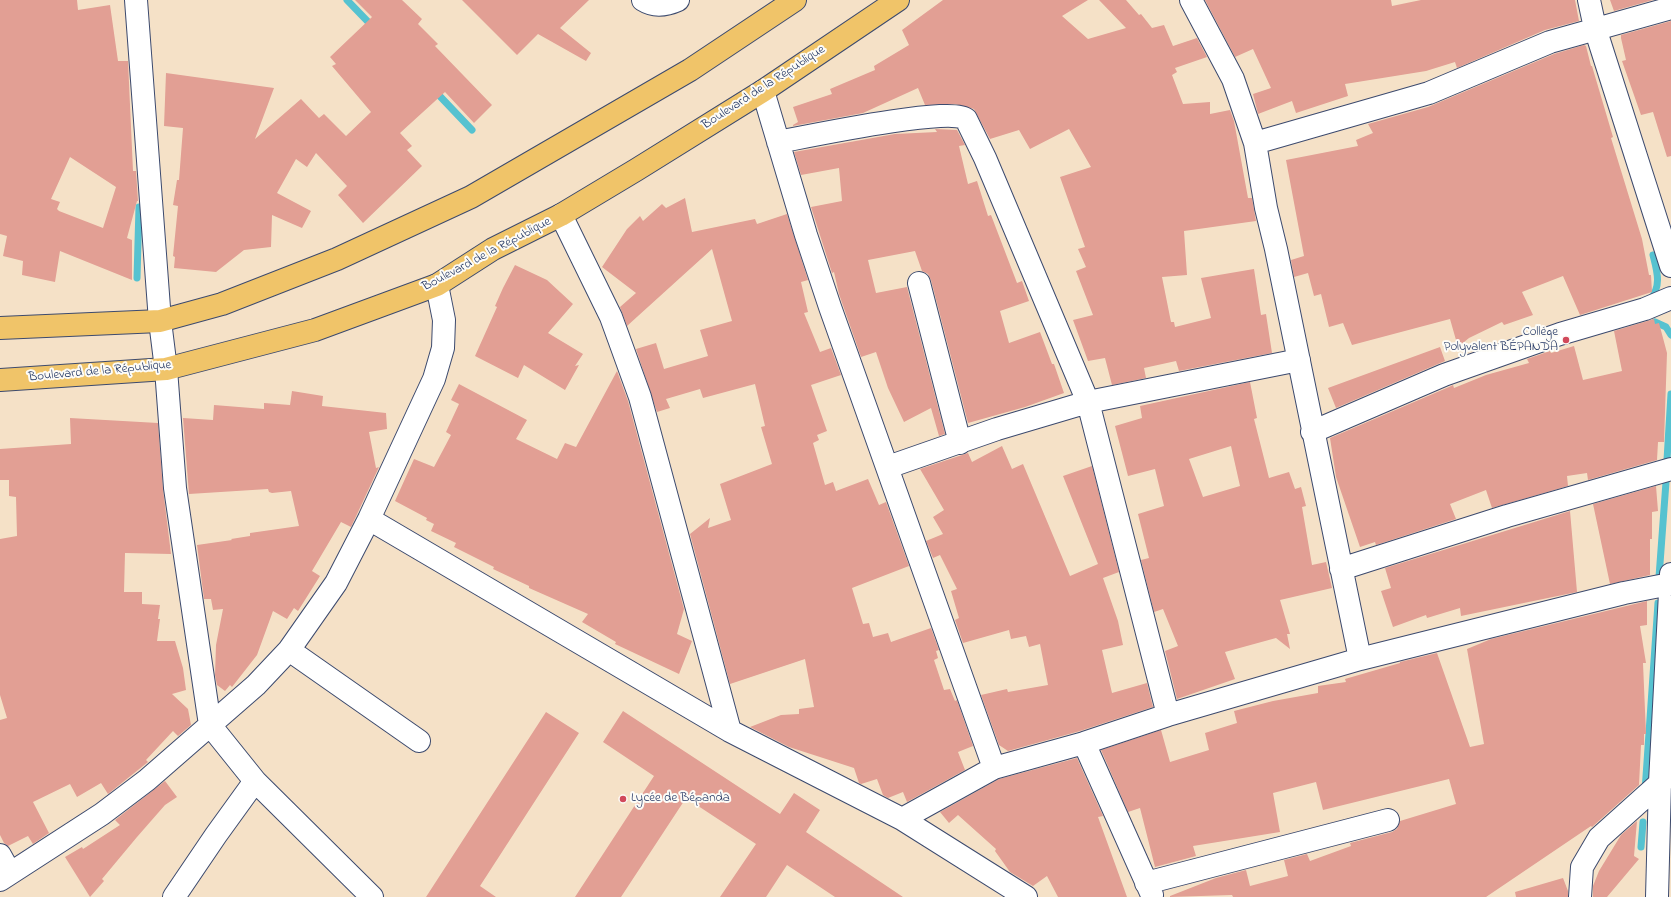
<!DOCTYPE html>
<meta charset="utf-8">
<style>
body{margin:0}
canvas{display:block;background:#f5e1c7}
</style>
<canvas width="1671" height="897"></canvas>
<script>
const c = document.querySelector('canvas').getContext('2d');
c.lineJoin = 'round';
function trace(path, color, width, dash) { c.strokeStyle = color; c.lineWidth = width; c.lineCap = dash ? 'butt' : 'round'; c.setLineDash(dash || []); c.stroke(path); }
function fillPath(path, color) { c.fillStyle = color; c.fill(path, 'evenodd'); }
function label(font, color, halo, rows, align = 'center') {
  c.font = font + ' "Indie Flower",sans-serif'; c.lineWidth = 4; c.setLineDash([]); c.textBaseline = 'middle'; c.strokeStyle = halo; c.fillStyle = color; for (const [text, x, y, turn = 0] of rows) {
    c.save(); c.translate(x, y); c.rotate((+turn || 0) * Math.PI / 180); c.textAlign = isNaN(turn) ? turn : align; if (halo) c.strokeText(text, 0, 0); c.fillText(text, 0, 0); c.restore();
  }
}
trace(new Path2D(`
 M 347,0 L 374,28
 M 434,90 L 472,130
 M 137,278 L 139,207
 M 1650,300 C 1662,286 1657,271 1653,255
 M 1655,322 L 1666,327 L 1671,335
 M 1667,460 L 1671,394
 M 1659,577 L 1666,482
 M 1645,791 L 1658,603
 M 1641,847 L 1643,822`), '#56c2d0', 7);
fillPath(new Path2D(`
 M 0,0 L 77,0 L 78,10 L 110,5 L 118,61 L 128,61 L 133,171 L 136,171 L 138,201 L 137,201 L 127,238 L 132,240 L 132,280 L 60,251 L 55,282 L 22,275 L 23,261 L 3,256 L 7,236 L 0,234 ZM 70,157 L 116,187 L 103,228 L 59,211 L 57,209 L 60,202 L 51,199 Z
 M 355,0 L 402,0 L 422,19 L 418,24 L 438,44 L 435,46 L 492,105 L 474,123 L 445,92 L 400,133 L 412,146 L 407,150 L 422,166 L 363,223 L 338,195 L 347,186 L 316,153 L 307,167 L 296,159 L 277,193 L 311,211 L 302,228 L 272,215 L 271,247 L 244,250 L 216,272 L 174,268 L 175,257 L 173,256 L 178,206 L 173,205 L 177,180 L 179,180 L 183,128 L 164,126 L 166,73 L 274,88 L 255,139 L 301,99 L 319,118 L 324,114 L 346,136 L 371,112 L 332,66 L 336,64 L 330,57 L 372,17 Z
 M 462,0 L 589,0 L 560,28 L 591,53 L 586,61 L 538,34 L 517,55 Z
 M 943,0 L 1088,0 L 1062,16 L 1088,39 L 1126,28 L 1099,0 L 1126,0 L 1139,15 L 1141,14 L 1152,28 L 1164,25 L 1173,46 L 1197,38 L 1207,57 L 1175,68 L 1177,72 L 1172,75 L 1183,104 L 1210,102 L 1210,114 L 1230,110 L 1234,121 L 1248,198 L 1252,198 L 1256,221 L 1184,231 L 1187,275 L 1162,277 L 1171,322 L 1174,322 L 1175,327 L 1211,318 L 1201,278 L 1254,269 L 1261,315 L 1266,314 L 1272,353 L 1179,371 L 1176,361 L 1144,368 L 1146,378 L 1112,385 L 1105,358 L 1088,361 L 1073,320 L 1093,315 L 1076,271 L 1086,267 L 1078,249 L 1085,247 L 1060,177 L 1091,167 L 1069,129 L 1030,149 L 1019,130 L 990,139 L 974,109 L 955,104 L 925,105 L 918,88 L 863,113 L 793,126 L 793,125 L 798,122 L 793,107 L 832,94 L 830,89 L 875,70 L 874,66 L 909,45 L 902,30 Z
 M 1205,0 L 1391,0 L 1392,6 L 1421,0 L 1575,0 L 1579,21 L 1545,30 L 1457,68 L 1455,62 L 1426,71 L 1345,84 L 1348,96 L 1296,113 L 1292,101 L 1258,114 L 1253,94 L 1271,88 L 1253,49 L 1235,57 Z
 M 1610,0 L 1653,0 L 1614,11 Z
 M 1671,21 L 1671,156 L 1667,157 L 1653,112 L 1641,115 L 1622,61 L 1626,60 L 1621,38 L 1621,35 Z
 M 1584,45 L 1586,46 L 1591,66 L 1592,66 L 1613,137 L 1611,138 L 1642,239 L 1649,275 L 1651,275 L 1652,292 L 1580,315 L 1563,276 L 1522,292 L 1533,315 L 1504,325 L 1502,322 L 1469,338 L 1458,347 L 1450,319 L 1352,345 L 1343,323 L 1329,327 L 1321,294 L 1314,296 L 1308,273 L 1294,277 L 1291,260 L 1304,256 L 1286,160 L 1358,146 L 1356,140 L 1373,133 L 1368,124 L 1428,107 L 1554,54 Z
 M 935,129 L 957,130 L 965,145 L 959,146 L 968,184 L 977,181 L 988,216 L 991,215 L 1017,283 L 1022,281 L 1029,301 L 1000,311 L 1009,343 L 1040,332 L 1052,364 L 1054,364 L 1064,393 L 1025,407 L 968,423 L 931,280 L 928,274 L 922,271 L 915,251 L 868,260 L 876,293 L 907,287 L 945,434 L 939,436 L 931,408 L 904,422 L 888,388 L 876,352 L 861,357 L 839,294 L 834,272 L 832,273 L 811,207 L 842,201 L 839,168 L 801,175 L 794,152 L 895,134 L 937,132 Z
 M 685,198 L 692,232 L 755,219 L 757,224 L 787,214 L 808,280 L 801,282 L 808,312 L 804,313 L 820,352 L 831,348 L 841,375 L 811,385 L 827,431 L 817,435 L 819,440 L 813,443 L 825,485 L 833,482 L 836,491 L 868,479 L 879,505 L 886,502 L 909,566 L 852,588 L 863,624 L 869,623 L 873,637 L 888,633 L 891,642 L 931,628 L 939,650 L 936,651 L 938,658 L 934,660 L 944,690 L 950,689 L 955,701 L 957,700 L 973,746 L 958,752 L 965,770 L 907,802 L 903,792 L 888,798 L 883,795 L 877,779 L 861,784 L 859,783 L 854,768 L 789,747 L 750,727 L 781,715 L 799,714 L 799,709 L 814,707 L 805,659 L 730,684 L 690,534 L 710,518 L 708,528 L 731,520 L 720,484 L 772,464 L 761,427 L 765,426 L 755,384 L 703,398 L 700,389 L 666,399 L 670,408 L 657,412 L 636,349 L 656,343 L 664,369 L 708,356 L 700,330 L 732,321 L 712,249 L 627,326 L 620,307 L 636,293 L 602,267 L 627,229 L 640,216 L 643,221 L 662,204 L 666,208 Z
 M 515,265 L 547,280 L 573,304 L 548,333 L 583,354 L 575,366 L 579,365 L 565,390 L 524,365 L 518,378 L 475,356 L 497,307 L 495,306 L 503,288 Z
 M 1654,319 L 1655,324 L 1659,323 L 1667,353 L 1664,442 L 1658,442 L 1657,460 L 1588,480 L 1587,473 L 1567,476 L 1568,486 L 1492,508 L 1486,490 L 1450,504 L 1456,519 L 1376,545 L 1375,542 L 1360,547 L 1336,477 L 1330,438 L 1449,387 L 1453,385 L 1454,388 L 1486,375 L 1529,363 L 1527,359 L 1550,351 L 1551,353 L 1574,346 L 1583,380 L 1622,371 L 1614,331 Z
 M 1440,347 L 1445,361 L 1336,408 L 1328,388 Z
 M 617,371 L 628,401 L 684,609 L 677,634 L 692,641 L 679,674 L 615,644 L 616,642 L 582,622 L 588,614 L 529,588 L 529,586 L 493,569 L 494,567 L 454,547 L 456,543 L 431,531 L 434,524 L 426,520 L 427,518 L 395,501 L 414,459 L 434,467 L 442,452 L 451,435 L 446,432 L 459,404 L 451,400 L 459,384 L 527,420 L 516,439 L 557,459 L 565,443 L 576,447 Z
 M 1250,382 L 1257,418 L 1254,419 L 1269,478 L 1289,472 L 1295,489 L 1301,487 L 1306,506 L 1302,507 L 1312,565 L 1326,562 L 1332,588 L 1280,600 L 1290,634 L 1287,634 L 1290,649 L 1276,638 L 1225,652 L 1235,679 L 1177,699 L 1165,651 L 1178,646 L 1163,609 L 1154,612 L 1141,560 L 1149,558 L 1138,514 L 1164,506 L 1155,469 L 1128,476 L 1115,426 L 1142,418 L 1140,406 ZM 1231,446 L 1240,486 L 1203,497 L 1189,459 Z
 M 292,391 L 323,396 L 322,406 L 386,413 L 387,429 L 369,432 L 376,468 L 379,467 L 351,527 L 341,522 L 312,571 L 320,576 L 298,611 L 294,608 L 287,619 L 273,611 L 257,655 L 232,687 L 230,685 L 225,691 L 217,685 L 215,675 L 216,645 L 223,609 L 213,610 L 211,599 L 204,599 L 197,545 L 232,540 L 231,539 L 250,536 L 250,533 L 299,526 L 291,491 L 272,493 L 269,492 L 268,489 L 189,494 L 183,418 L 213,420 L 214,405 L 264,409 L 264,403 L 290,405 Z
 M 70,418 L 158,423 L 163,489 L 171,554 L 125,553 L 124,592 L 142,592 L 142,604 L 160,605 L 158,619 L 160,619 L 157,641 L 175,641 L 183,668 L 186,690 L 172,694 L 188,709 L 191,725 L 178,736 L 173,731 L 146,760 L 148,762 L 108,794 L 101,783 L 77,797 L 70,784 L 33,802 L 49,833 L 33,844 L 28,836 L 8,846 L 4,843 L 0,835 L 0,720 L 7,718 L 0,695 L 0,539 L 17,536 L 16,497 L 9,496 L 9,480 L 0,480 L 0,449 L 71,444 Z
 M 1002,446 L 1012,469 L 1023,464 L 1070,576 L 1098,564 L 1063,476 L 1092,466 L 1119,572 L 1103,578 L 1118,621 L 1123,645 L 1102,650 L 1112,693 L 1147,683 L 1153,707 L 1080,731 L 1008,751 L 999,745 L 981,695 L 1007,689 L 1008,692 L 1048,685 L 1040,644 L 1029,647 L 1026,636 L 1011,639 L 1009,630 L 963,643 L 955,620 L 959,618 L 951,591 L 957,589 L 940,555 L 933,558 L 926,541 L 943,534 L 933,517 L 944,510 L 920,469 L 968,453 L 972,462 Z
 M 1656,486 L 1658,511 L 1652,512 L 1652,539 L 1650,539 L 1650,575 L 1610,584 L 1593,504 Z
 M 1570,511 L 1577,592 L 1461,616 L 1460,608 L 1427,618 L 1426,615 L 1393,627 L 1381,591 L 1391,588 L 1385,568 Z
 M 1647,601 L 1647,625 L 1640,626 L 1646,663 L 1643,663 L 1646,734 L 1644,734 L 1644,745 L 1641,745 L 1639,785 L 1592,827 L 1591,826 L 1486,897 L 1233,897 L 1232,895 L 1170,897 L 1170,896 L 1216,878 L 1246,870 L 1250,886 L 1288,876 L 1284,860 L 1307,854 L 1310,861 L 1351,846 L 1350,843 L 1392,832 L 1397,829 L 1400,821 L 1456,804 L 1449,779 L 1323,810 L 1316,782 L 1273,793 L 1280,832 L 1193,846 L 1196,856 L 1155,867 L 1140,808 L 1128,812 L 1101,750 L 1161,730 L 1170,762 L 1209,750 L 1205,733 L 1237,723 L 1234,711 L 1273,701 L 1318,693 L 1318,686 L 1346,682 L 1345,679 L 1400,663 L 1400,662 L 1437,653 L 1470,747 L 1484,744 L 1467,649 L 1491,639 Z
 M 623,711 L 780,814 L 794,793 L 820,810 L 806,832 L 903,897 L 835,897 L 787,865 L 766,897 L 720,897 L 756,844 L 686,798 L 621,897 L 575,897 L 654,776 L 603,742 Z
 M 546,712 L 579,733 L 480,886 L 496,897 L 426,897 Z
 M 1077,758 L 1103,816 L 1098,817 L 1127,897 L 1058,897 L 1047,876 L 1033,886 L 1010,872 L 995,851 L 996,849 L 958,815 L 949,823 L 940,812 L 999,779 Z
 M 165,781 L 177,797 L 165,805 L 137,837 L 102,879 L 104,881 L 90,897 L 65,857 L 82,847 L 83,849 L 120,825 L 115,820 Z
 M 1637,821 L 1634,856 L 1639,859 L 1607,897 L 1593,897 L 1593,886 L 1599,871 L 1621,835 Z
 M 1563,878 L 1568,891 L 1568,897 L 1516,897 L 1515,892 Z`), '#e29f94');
const minor = new Path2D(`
 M 136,0 L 160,321 L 166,369 L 175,488 L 210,725 L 255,781 L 216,835 L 174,897
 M 643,0 C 654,7 667,5 678,0
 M 1191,0 L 1233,79 L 1255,143 L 1266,208 L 1276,249 L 1360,659
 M 1589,0 L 1595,28 L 1671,266
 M 763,91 L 806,235 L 830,307 L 994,768 L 1084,743 L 1168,715 L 1360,659 L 1624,593 L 1670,584
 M 778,142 C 805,137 951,106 966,119 L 985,158 L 1088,402 L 1168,715
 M 1255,143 L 1429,93 L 1550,42 L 1671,8
 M 561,215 L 611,317 L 640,397 L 730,731
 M 919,283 L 960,443
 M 1312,432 L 1444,375 L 1560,334 L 1645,309 L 1671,298
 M 888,467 L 997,429 L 1088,402 L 1299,360
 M 369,519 L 730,731 L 902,819 L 1026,897
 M 1341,569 L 1507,516 L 1671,469
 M 289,650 L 419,741
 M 1084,743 L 1152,895
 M 255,781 L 372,897
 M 902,819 L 994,768
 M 0,855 L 10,873
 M 0,880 L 102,814 L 147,780 L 256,685 L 289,650 L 336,583 L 369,519 L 434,379 L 443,348 L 444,320 L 437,285
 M 1146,883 L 1388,820
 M 1580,897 L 1582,867 L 1599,838 L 1667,777
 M 1657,897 L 1660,782 L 1671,574`);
const major = new Path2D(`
 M 0,328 L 160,321 L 222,304 L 337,259 L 471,197 L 690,70 L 795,0
 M 0,380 L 166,369 L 315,330 L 437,285 L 493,249 L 561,215 L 636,170 L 763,91 L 898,0`);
trace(minor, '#3c4a6e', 24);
trace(major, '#3c4a6e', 24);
trace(minor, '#fff', 22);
trace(major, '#f0c469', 22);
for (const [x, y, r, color] of [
 [1566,340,4,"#d1495b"],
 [623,799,4,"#d1495b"]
]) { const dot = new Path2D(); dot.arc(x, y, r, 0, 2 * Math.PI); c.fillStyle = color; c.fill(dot); trace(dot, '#fdfcf7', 1.5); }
label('13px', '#1b2f5e', '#fdfcf7', [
 ["Boulevard de la République",764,88,-33],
 ["Boulevard de la République",487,255,-28],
 ["Boulevard de la République",100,372,-5]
]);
label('13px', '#1b2f5e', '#fdfcf7', [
 ["Collège",1558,333],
 ["Polyvalent BÉPANDA",1558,348],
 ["Lycée de Bépanda",631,799,"left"]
], 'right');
</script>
